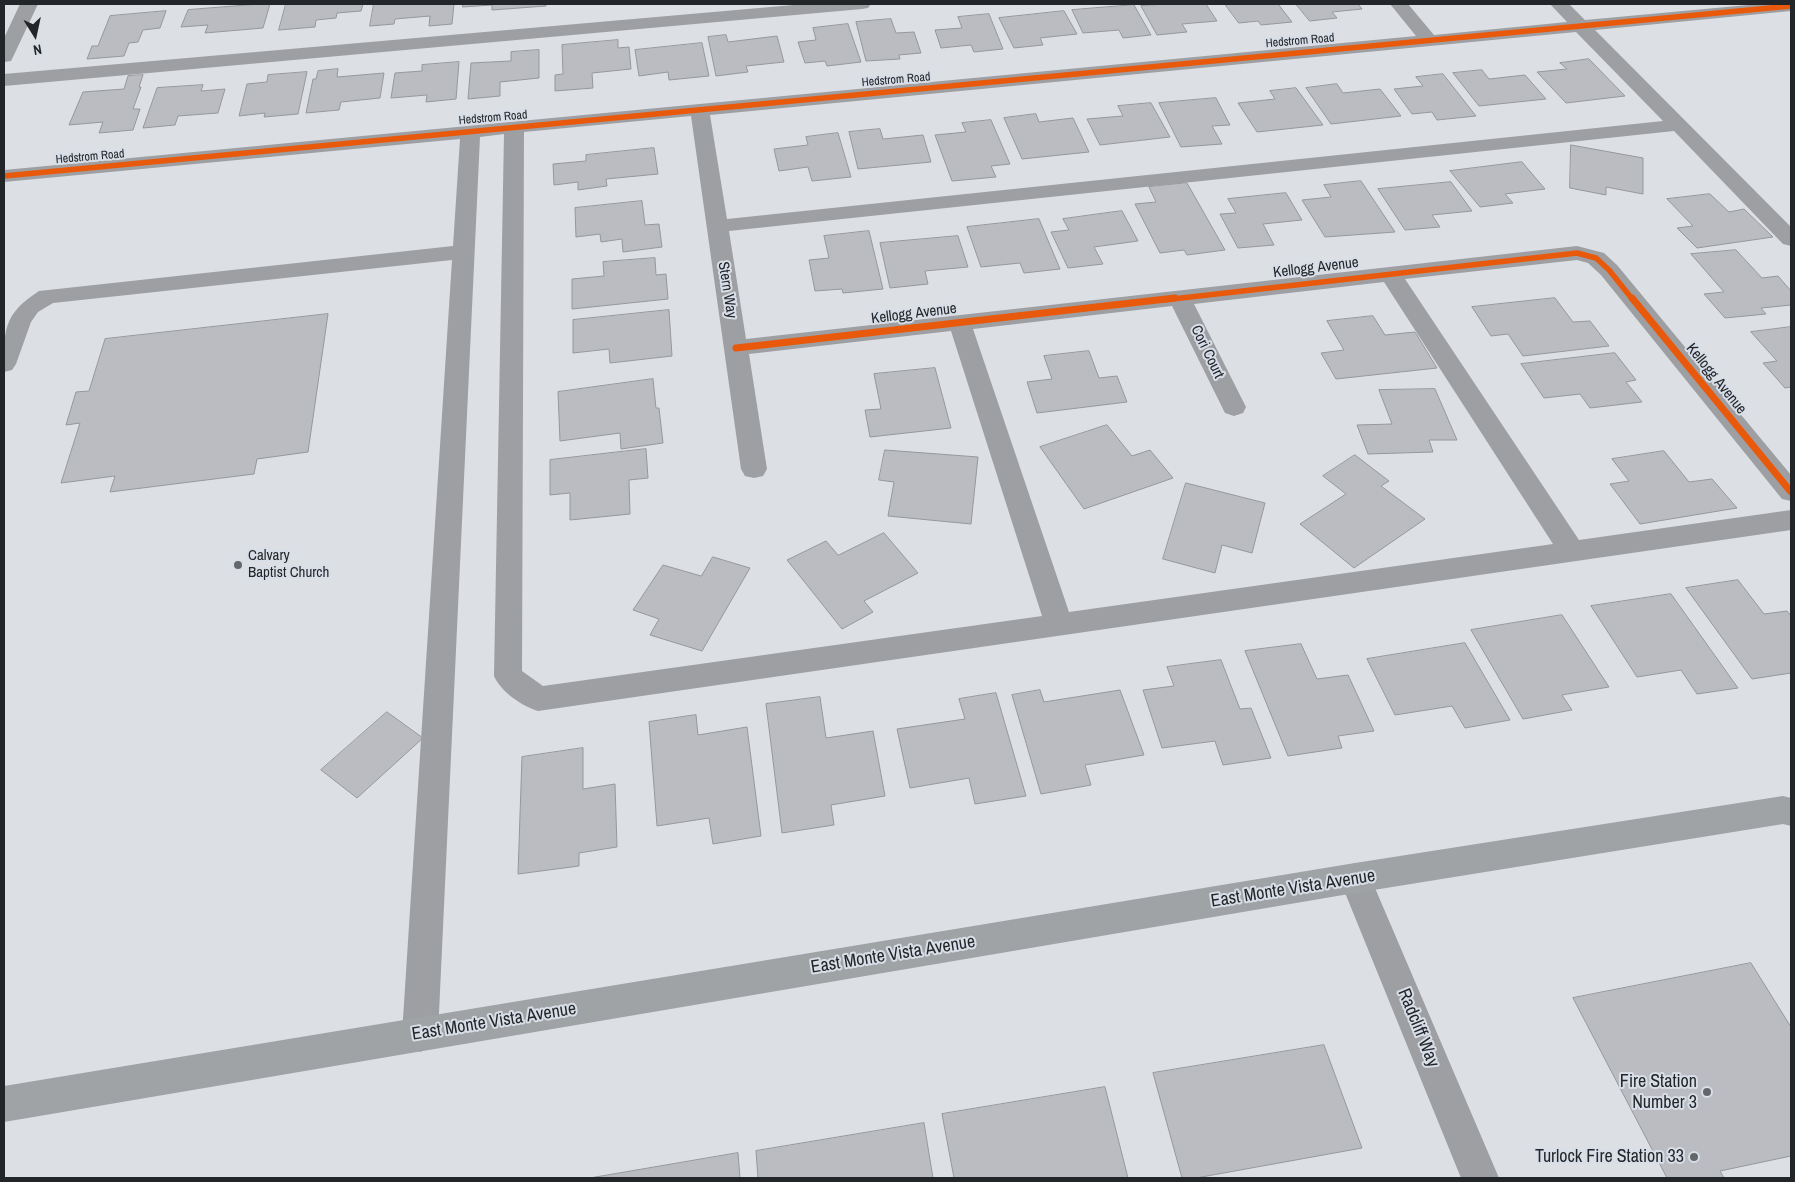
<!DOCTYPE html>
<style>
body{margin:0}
#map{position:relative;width:1795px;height:1182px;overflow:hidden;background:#dcdfe4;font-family:"Archivo Narrow",sans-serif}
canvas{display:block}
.frame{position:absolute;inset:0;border:5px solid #232629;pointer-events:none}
.north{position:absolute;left:10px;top:10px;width:50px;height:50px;-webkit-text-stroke:4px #d8dee8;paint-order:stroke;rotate:170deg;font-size:14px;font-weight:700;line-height:20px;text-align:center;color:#232629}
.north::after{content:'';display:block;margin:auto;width:18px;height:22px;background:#232629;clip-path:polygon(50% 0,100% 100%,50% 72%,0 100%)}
</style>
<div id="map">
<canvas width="1795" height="1182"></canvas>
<div class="frame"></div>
<div class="north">N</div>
</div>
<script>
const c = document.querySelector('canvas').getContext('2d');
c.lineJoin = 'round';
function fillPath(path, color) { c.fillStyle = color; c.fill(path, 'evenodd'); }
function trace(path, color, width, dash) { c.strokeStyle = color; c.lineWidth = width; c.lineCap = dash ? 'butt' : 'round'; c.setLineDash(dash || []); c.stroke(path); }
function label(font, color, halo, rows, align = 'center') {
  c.font = font + ' "Archivo Narrow",sans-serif'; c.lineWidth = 4; c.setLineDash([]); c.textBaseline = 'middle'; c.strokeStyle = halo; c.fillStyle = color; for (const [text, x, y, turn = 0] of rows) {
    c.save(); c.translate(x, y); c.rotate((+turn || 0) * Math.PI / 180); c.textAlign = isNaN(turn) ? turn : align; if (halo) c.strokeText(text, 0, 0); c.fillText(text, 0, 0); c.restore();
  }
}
const building = new Path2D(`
 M 259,4 L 270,4 L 263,28 L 205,33 L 208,25 L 181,27 L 188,10 Z
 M 286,4 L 363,4 L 361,11 L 337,13 L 336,18 L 316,20 L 315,27 L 279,30 Z
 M 374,4 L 454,4 L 452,24 L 429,26 L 430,16 L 395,19 L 394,24 L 370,26 Z
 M 463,4 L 546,4 L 546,6 L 492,10 L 492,5 L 463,7 Z
 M 1165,4 L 1206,4 L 1217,21 L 1182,24 L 1187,32 L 1157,35 L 1141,6 Z
 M 1225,4 L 1278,4 L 1292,22 L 1261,25 L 1258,21 L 1239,23 Z
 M 1296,4 L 1358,4 L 1362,9 L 1332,12 L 1337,18 L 1310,21 Z
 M 1134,5 L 1151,35 L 1123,38 L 1119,30 L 1083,33 L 1072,10 Z
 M 166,11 L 160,28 L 143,30 L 138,42 L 129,43 L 124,56 L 87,59 L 92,46 L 98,46 L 110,16 Z
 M 1064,11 L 1077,34 L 1040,38 L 1043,45 L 1014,48 L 999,18 Z
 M 989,14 L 1003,49 L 974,52 L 971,45 L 941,48 L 935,30 L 962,28 L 958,17 Z
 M 891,19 L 896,33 L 914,32 L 921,53 L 899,55 L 900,59 L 866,61 L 856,22 Z
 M 848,24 L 861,62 L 827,66 L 825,61 L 805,63 L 798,42 L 816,40 L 813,28 Z
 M 726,35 L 728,42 L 777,36 L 784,62 L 746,66 L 748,72 L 716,76 L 708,37 Z
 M 618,40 L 618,48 L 629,47 L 631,69 L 592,73 L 593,88 L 555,91 L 555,75 L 563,74 L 562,45 Z
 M 702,43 L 709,76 L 669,80 L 668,72 L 639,76 L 635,50 Z
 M 539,50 L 539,78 L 500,82 L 500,96 L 468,99 L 471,63 L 511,61 L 511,52 Z
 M 1589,59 L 1625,96 L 1566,103 L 1537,72 L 1567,69 L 1560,63 Z
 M 459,62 L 456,99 L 426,102 L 427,95 L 391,98 L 395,73 L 422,71 L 422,65 Z
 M 338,69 L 337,77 L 384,73 L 380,98 L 341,102 L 339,110 L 306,113 L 313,79 L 316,79 L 318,71 Z
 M 1482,70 L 1489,79 L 1525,75 L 1546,99 L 1479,106 L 1453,73 Z
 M 307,72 L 298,114 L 264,117 L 265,113 L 239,116 L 247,84 L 267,82 L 268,75 Z
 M 1443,74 L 1476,116 L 1437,120 L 1432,112 L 1412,114 L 1394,89 L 1423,86 L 1416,77 Z
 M 143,75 L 139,87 L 141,87 L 133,109 L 140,109 L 133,130 L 99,133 L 103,122 L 69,125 L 83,92 L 124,89 L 128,76 Z
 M 1337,84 L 1343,93 L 1380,89 L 1401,116 L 1331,124 L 1306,88 Z
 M 203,85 L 201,91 L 225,89 L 218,113 L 178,116 L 175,125 L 143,128 L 157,88 Z
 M 1296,88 L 1323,125 L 1257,132 L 1238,103 L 1275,99 L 1270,91 Z
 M 1216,98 L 1230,125 L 1212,126 L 1222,144 L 1181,147 L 1159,103 Z
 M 1151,103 L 1170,137 L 1100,145 L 1087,119 L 1123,116 L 1118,106 Z
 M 1036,114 L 1039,122 L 1073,118 L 1089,152 L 1022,159 L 1004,118 Z
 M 991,120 L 1010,164 L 991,166 L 996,177 L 952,181 L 935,135 L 966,132 L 962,123 Z
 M 880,129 L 883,139 L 923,135 L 931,162 L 858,169 L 849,132 Z
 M 838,133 L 851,177 L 812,181 L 808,167 L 779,171 L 774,149 L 808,145 L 806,137 Z
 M 1571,145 L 1643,158 L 1643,194 L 1606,187 L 1606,195 L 1570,188 Z
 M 654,148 L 658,174 L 606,179 L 607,186 L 578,190 L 578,182 L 554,185 L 553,164 L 586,161 L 586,155 Z
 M 1522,162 L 1545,189 L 1505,194 L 1513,203 L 1480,207 L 1450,171 Z
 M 1361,181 L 1395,232 L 1325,237 L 1302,200 L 1331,197 L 1324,185 Z
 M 1451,182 L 1472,211 L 1432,215 L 1440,227 L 1405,230 L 1378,189 Z
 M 1187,183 L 1225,250 L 1187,255 L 1184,250 L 1160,253 L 1135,204 L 1156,202 L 1149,187 Z
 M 1286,193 L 1302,220 L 1263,224 L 1274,245 L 1238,248 L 1220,214 L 1236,213 L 1228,199 Z
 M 1710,194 L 1729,212 L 1744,209 L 1773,237 L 1697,248 L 1677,228 L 1693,226 L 1667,199 Z
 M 642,201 L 645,225 L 659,224 L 662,247 L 623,252 L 622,239 L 601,242 L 600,234 L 576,237 L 575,208 Z
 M 1122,211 L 1138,241 L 1094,247 L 1103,264 L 1068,268 L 1051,232 L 1069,230 L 1063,219 Z
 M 1039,219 L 1060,269 L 1024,273 L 1020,263 L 981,267 L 967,227 Z
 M 869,231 L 883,289 L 843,293 L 842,289 L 815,291 L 809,260 L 829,258 L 824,236 Z
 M 958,236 L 968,267 L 925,271 L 928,284 L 890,288 L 880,243 Z
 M 1736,250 L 1762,278 L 1778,276 L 1791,291 L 1791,305 L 1761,308 L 1766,314 L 1725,318 L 1704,294 L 1724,292 L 1691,254 Z
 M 655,258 L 656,275 L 666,274 L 668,299 L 572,309 L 572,279 L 604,276 L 603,262 Z
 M 1555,298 L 1573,322 L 1590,321 L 1609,346 L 1523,356 L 1508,334 L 1491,336 L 1472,307 Z
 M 669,310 L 672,356 L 610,363 L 609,349 L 573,353 L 573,320 Z
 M 328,314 L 308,452 L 257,459 L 254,474 L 110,492 L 115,476 L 61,483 L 80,423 L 66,425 L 76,392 L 89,391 L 105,339 Z
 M 1373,316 L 1385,335 L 1415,332 L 1437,368 L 1336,379 L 1321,353 L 1344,350 L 1327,321 Z
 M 1791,327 L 1791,387 L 1785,388 L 1763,363 L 1777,361 L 1751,332 Z
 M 1089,351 L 1099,378 L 1117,376 L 1127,402 L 1037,413 L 1027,382 L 1052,379 L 1044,356 Z
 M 1615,353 L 1636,380 L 1626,382 L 1642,402 L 1590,408 L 1580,394 L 1544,398 L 1521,364 Z
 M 935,368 L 951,428 L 870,437 L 865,410 L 881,409 L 874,374 Z
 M 653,379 L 656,408 L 659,408 L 663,443 L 621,449 L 620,433 L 560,441 L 558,392 Z
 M 1435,389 L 1457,440 L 1429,440 L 1433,452 L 1368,454 L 1357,425 L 1392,424 L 1379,390 Z
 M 1107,425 L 1132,456 L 1150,450 L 1173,478 L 1084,509 L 1040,447 Z
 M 646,449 L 648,478 L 629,480 L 630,514 L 570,520 L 570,493 L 550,495 L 550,460 Z
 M 885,450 L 978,457 L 971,524 L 888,516 L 894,482 L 879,480 Z
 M 1664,451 L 1689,482 L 1712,479 L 1737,508 L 1640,524 L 1610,484 L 1629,481 L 1612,459 Z
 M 1355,455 L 1389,481 L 1381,486 L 1425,519 L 1354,568 L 1300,524 L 1346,494 L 1323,476 Z
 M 1186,483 L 1265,503 L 1252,553 L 1222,545 L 1215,573 L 1163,559 Z
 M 884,533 L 918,573 L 864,601 L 873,612 L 842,629 L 787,560 L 826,541 L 838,555 Z
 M 713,557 L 750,568 L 702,651 L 650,635 L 659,619 L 633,610 L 663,565 L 701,576 Z
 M 1738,580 L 1764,614 L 1787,611 L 1791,616 L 1791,673 L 1752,679 L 1686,588 Z
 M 1671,594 L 1738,688 L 1697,694 L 1681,670 L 1637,677 L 1591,606 Z
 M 1562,615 L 1609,687 L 1562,695 L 1572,710 L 1523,719 L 1471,630 Z
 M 1465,643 L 1510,720 L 1465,728 L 1452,706 L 1395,715 L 1367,659 Z
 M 1301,644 L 1317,679 L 1348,675 L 1374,731 L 1338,736 L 1342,748 L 1288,756 L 1245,651 Z
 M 1221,660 L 1240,709 L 1251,708 L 1271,758 L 1223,765 L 1215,741 L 1162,748 L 1143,690 L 1174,686 L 1167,667 Z
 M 1040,690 L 1044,702 L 1120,690 L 1144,755 L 1085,765 L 1091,785 L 1041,794 L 1012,695 Z
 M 996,693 L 1026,796 L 975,804 L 969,778 L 910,788 L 897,729 L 965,719 L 959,699 Z
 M 820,697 L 826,738 L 873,731 L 885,796 L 831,805 L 834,825 L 782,833 L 766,704 Z
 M 387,712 L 423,738 L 357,798 L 321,770 Z
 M 696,715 L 698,735 L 747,727 L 761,836 L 713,844 L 709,818 L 657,826 L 649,722 Z
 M 583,748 L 583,789 L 615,784 L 617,847 L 579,853 L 579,866 L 518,874 L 522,757 Z
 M 1751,963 L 1791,1027 L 1791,1156 L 1720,1171 L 1724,1178 L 1667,1178 L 1573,998 Z
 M 1324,1045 L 1362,1148 L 1196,1178 L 1182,1178 L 1153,1073 Z
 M 1105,1087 L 1128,1178 L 954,1178 L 942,1114 Z
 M 924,1123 L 933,1178 L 758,1178 L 756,1151 Z
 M 738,1153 L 740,1178 L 590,1178 Z`);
fillPath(building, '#babcc1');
trace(building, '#95989b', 1);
fillPath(new Path2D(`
 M 20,4 L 38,4 L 13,57 L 11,61 L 4,62 L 4,38 Z
 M 805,4 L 871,4 L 868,8 L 862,9 L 4,86 L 4,74 Z
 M 1390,4 L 1408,4 L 1434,35 L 1567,22 L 1550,4 L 1569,4 L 1585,20 L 1759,4 L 1791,4 L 1791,11 L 1595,30 L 1791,227 L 1791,246 L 1783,244 L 1674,131 L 729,231 L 746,339 L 1577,246 L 1604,253 L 1617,265 L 1791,475 L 1791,501 L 1782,499 L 1601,275 L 1588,263 L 1577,260 L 1405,279 L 1579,540 L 1791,510 L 1791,530 L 538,711 C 522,706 501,692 494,676 L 504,134 L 480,137 L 438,1034 L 432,1046 L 420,1052 L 408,1046 L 402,1034 L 452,260 L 53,303 L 38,312 L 31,322 L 16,364 L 12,370 L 4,372 C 4,331 2,315 39,291 L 453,246 L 460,139 L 4,182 L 4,170 L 1416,36 ZM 1576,32 L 1663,121 L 727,219 L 710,115 ZM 691,116 L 741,469 L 745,476 L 754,478 L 763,476 L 767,469 L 749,354 L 951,331 L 1042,616 L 543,686 L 522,671 L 524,132 ZM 1384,282 L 1553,544 L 1069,612 L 973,329 L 1172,306 L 1222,407 L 1225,413 L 1234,416 L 1243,413 L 1246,407 L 1194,304 Z
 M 1355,863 L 1366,867 L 1499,1178 L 1461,1178 L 1339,878 L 1344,867 Z`), '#9e9fa2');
fillPath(new Path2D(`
 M 1783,796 L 1791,798 L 1791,826 L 1783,824 L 1355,893 L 4,1122 L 4,1086 L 1355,863 Z`), '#a0a3a5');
trace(new Path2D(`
 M 4,176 L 1791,6
 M 1164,300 L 1577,253 L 1596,258 L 1609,270 L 1633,300`), '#e8590c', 5.5);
trace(new Path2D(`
 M 1632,298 L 1791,492
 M 736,348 L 1175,298`), '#e8590c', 7);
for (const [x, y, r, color] of [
 [238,565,5,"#64676a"],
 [1707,1092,5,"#64676a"],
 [1694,1157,5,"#64676a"]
]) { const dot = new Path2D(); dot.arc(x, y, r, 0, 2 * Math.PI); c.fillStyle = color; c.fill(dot); trace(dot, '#d8dee8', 2); }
label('12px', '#232629', '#d8dee8', [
 ["Hedstrom Road",1300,41,-5],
 ["Hedstrom Road",896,80,-5],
 ["Hedstrom Road",493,118,-5],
 ["Hedstrom Road",90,157,-5]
]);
label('15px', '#232629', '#d8dee8', [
 ["Kellogg Avenue",1316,268,-7],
 ["Stern Way",727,290,81],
 ["Kellogg Avenue",914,314,-7],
 ["Cori Court",1207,352,64],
 ["Kellogg Avenue",1716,379,51]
]);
label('15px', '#232629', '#d8dee8', [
 ["Calvary",248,556],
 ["Baptist Church",248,573]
], 'left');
label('18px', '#232629', '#d8dee8', [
 ["East Monte Vista Avenue",1293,889,-9],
 ["East Monte Vista Avenue",893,955,-9],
 ["East Monte Vista Avenue",494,1022,-9],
 ["Radcliff Way",1418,1028,68]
]);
label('18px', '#232629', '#d8dee8', [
 ["Fire Station",1697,1082],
 ["Number 3",1697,1103],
 ["Turlock Fire Station 33",1684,1157]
], 'right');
</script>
